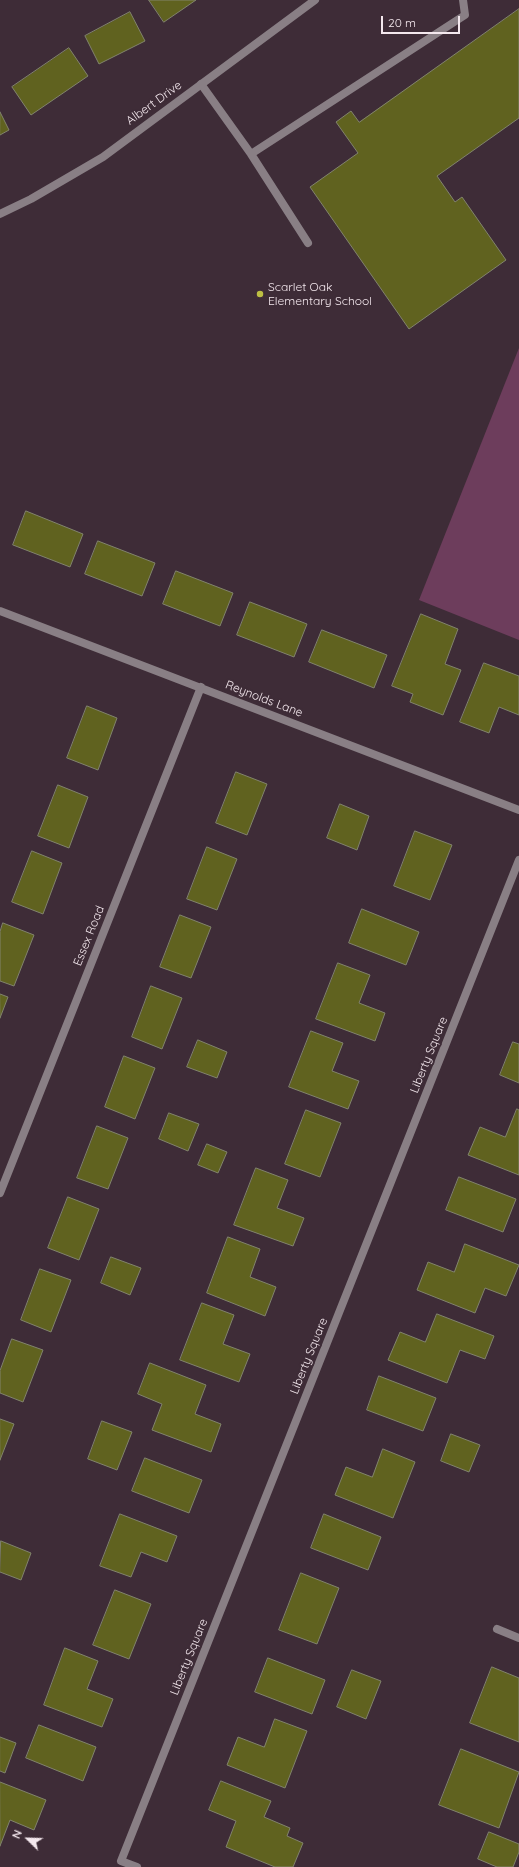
<!DOCTYPE html>
<style>
body{margin:0}
#map{position:relative;width:519px;height:1867px;overflow:hidden;background:#3e2c37;font-family:Quicksand,sans-serif}
canvas{display:block}
.north{position:absolute;left:8px;top:1819px;width:40px;height:40px;-webkit-text-stroke:3px #3e2c37;paint-order:stroke;rotate:293deg;font-size:11px;font-weight:700;line-height:16px;text-align:center;color:#f4e8ee}
.north::after{content:'';display:block;margin:auto;width:14px;height:18px;background:#f4e8ee;clip-path:polygon(50% 0,100% 100%,50% 72%,0 100%)}
.scale{position:absolute;left:381px;top:16px;width:79px;height:18px;box-sizing:border-box;border:2px solid #f4e8ee;border-top:0;padding-left:5px;font-size:12px;line-height:14px;white-space:nowrap;color:#f4e8ee;-webkit-text-stroke:3px #3e2c37;paint-order:stroke}
</style>
<div id="map">
<canvas width="519" height="1867"></canvas>
<div class="north">N</div>
<div class="scale">20 m</div>
</div>
<script>
const c = document.querySelector('canvas').getContext('2d');
c.lineJoin = 'round';
function fillPath(path, color) { c.fillStyle = color; c.fill(path, 'evenodd'); }
function trace(path, color, width, dash) { c.strokeStyle = color; c.lineWidth = width; c.lineCap = dash ? 'butt' : 'round'; c.setLineDash(dash || []); c.stroke(path); }
function label(font, color, halo, rows, align = 'center') {
  c.font = font + ' Quicksand,sans-serif'; c.lineWidth = 4; c.setLineDash([]); c.textBaseline = 'middle'; c.strokeStyle = halo; c.fillStyle = color; for (const [text, x, y, turn = 0] of rows) {
    c.save(); c.translate(x, y); c.rotate((+turn || 0) * Math.PI / 180); c.textAlign = isNaN(turn) ? turn : align; if (halo) c.strokeText(text, 0, 0); c.fillText(text, 0, 0); c.restore();
  }
}
fillPath(new Path2D(`
 M 519,348 L 519,640 L 419,600 Z`), '#6d3d5c');
const building = new Path2D(`
 M 149,0 L 196,0 L 164,22 Z
 M 519,9 L 519,118 L 437,176 L 455,202 L 462,197 L 506,260 L 409,329 L 310,187 L 358,153 L 336,122 L 351,111 L 359,122 Z
 M 130,12 L 145,41 L 99,64 L 85,36 Z
 M 69,48 L 88,76 L 31,115 L 12,87 Z
 M 0,112 L 9,130 L 0,135 Z
 M 26,511 L 83,534 L 70,567 L 13,545 Z
 M 98,541 L 155,563 L 142,596 L 85,574 Z
 M 176,571 L 233,593 L 220,626 L 163,604 Z
 M 250,602 L 307,624 L 294,657 L 237,635 Z
 M 421,614 L 458,629 L 445,664 L 461,670 L 443,715 L 410,702 L 413,694 L 392,686 Z
 M 322,630 L 387,655 L 374,688 L 309,662 Z
 M 484,663 L 519,676 L 519,715 L 499,707 L 489,733 L 460,722 Z
 M 87,706 L 117,718 L 98,770 L 67,758 Z
 M 236,772 L 267,784 L 247,835 L 216,823 Z
 M 58,785 L 88,797 L 69,848 L 38,836 Z
 M 340,804 L 369,816 L 357,850 L 327,838 Z
 M 415,831 L 452,845 L 430,900 L 394,886 Z
 M 207,847 L 237,859 L 217,910 L 187,899 Z
 M 32,851 L 62,863 L 43,914 L 12,902 Z
 M 362,909 L 419,932 L 406,965 L 349,943 Z
 M 180,915 L 211,927 L 191,978 L 160,967 Z
 M 3,923 L 34,935 L 14,986 L 0,981 L 0,932 Z
 M 338,963 L 370,975 L 359,1003 L 385,1013 L 375,1041 L 316,1019 Z
 M 151,986 L 182,998 L 162,1049 L 132,1037 Z
 M 0,994 L 8,997 L 0,1018 Z
 M 311,1031 L 343,1043 L 332,1071 L 359,1081 L 348,1109 L 289,1087 Z
 M 198,1040 L 227,1052 L 217,1078 L 187,1067 Z
 M 513,1042 L 519,1044 L 519,1083 L 500,1075 Z
 M 124,1056 L 155,1068 L 135,1119 L 105,1107 Z
 M 517,1109 L 519,1110 L 519,1175 L 468,1155 L 480,1127 L 505,1137 Z
 M 306,1110 L 341,1123 L 320,1177 L 285,1164 Z
 M 169,1113 L 199,1124 L 188,1151 L 159,1139 Z
 M 97,1126 L 128,1138 L 108,1189 L 77,1178 Z
 M 207,1144 L 227,1152 L 218,1173 L 198,1165 Z
 M 256,1168 L 288,1180 L 277,1208 L 304,1218 L 293,1246 L 234,1225 Z
 M 459,1177 L 516,1199 L 503,1232 L 446,1210 Z
 M 68,1197 L 99,1209 L 79,1260 L 48,1248 Z
 M 228,1237 L 260,1249 L 250,1277 L 276,1287 L 265,1316 L 207,1293 Z
 M 465,1244 L 519,1265 L 506,1296 L 485,1288 L 475,1313 L 417,1290 L 428,1262 L 454,1272 Z
 M 111,1257 L 141,1268 L 130,1295 L 101,1283 Z
 M 40,1269 L 71,1280 L 51,1332 L 21,1320 Z
 M 202,1303 L 234,1315 L 223,1344 L 250,1354 L 239,1382 L 180,1360 Z
 M 437,1314 L 494,1336 L 485,1359 L 460,1350 L 447,1383 L 388,1360 L 400,1332 L 425,1342 Z
 M 12,1339 L 43,1350 L 23,1402 L 0,1393 L 0,1371 Z
 M 150,1363 L 206,1385 L 195,1414 L 221,1424 L 211,1452 L 152,1430 L 162,1404 L 138,1394 Z
 M 379,1376 L 436,1398 L 423,1431 L 367,1410 Z
 M 0,1419 L 14,1424 L 0,1460 Z
 M 102,1421 L 132,1432 L 117,1470 L 88,1459 Z
 M 451,1434 L 480,1445 L 469,1472 L 441,1461 Z
 M 383,1449 L 415,1462 L 393,1518 L 335,1495 L 346,1467 L 372,1477 Z
 M 145,1458 L 202,1480 L 189,1513 L 132,1491 Z
 M 120,1514 L 177,1536 L 167,1562 L 141,1552 L 131,1577 L 100,1566 Z
 M 324,1514 L 381,1537 L 368,1570 L 311,1548 Z
 M 1,1541 L 31,1553 L 21,1580 L 0,1572 Z
 M 301,1573 L 339,1588 L 317,1644 L 279,1630 Z
 M 115,1590 L 151,1604 L 129,1659 L 93,1645 Z
 M 65,1648 L 98,1661 L 87,1689 L 113,1699 L 102,1727 L 44,1705 Z
 M 268,1658 L 325,1680 L 312,1714 L 255,1692 Z
 M 492,1667 L 519,1678 L 519,1742 L 470,1723 Z
 M 352,1670 L 381,1681 L 366,1719 L 337,1707 Z
 M 275,1719 L 307,1731 L 285,1788 L 227,1765 L 238,1737 L 264,1747 Z
 M 39,1725 L 96,1747 L 83,1781 L 26,1758 Z
 M 0,1737 L 16,1743 L 5,1773 L 0,1771 Z
 M 461,1749 L 519,1772 L 499,1828 L 439,1805 Z
 M 221,1781 L 271,1801 L 264,1817 L 290,1828 L 287,1836 L 303,1843 L 293,1867 L 275,1867 L 226,1847 L 236,1821 L 209,1810 Z
 M 0,1782 L 46,1800 L 34,1830 L 10,1820 L 0,1846 Z
 M 489,1832 L 519,1844 L 519,1852 L 513,1867 L 497,1867 L 478,1859 Z`);
fillPath(building, '#60621f');
trace(building, '#81836d', 1);
trace(new Path2D(`
 M 201,84 L 251,154 L 308,243
 M 251,154 L 465,15 L 463,0`), '#897f85', 8);
trace(new Path2D(`
 M 0,214 L 31,199 L 103,157 L 315,0
 M 0,611 L 519,810
 M 0,1193 L 201,687
 M 497,1629 L 519,1638
 M 137,1867 L 121,1861 L 519,860`), '#897f85', 8);
for (const [x, y, r, color] of [
 [260,294,4,"#bdbf43"]
]) { const dot = new Path2D(); dot.arc(x, y, r, 0, 2 * Math.PI); c.fillStyle = color; c.fill(dot); trace(dot, '#3e2c37', 1.5); }
label('12px', '#f4e8ee', '#3e2c37', [
 ["Albert Drive",154,103,-36],
 ["Reynolds Lane",264,699,21],
 ["Essex Road",89,936,-68],
 ["Liberty Square",429,1055,-68],
 ["Liberty Square",309,1356,-68],
 ["Liberty Square",189,1657,-68]
]);
label('12px', '#f4e8ee', '#3e2c37', [
 ["Scarlet Oak",268,287],
 ["Elementary School",268,301]
], 'left');
</script>
